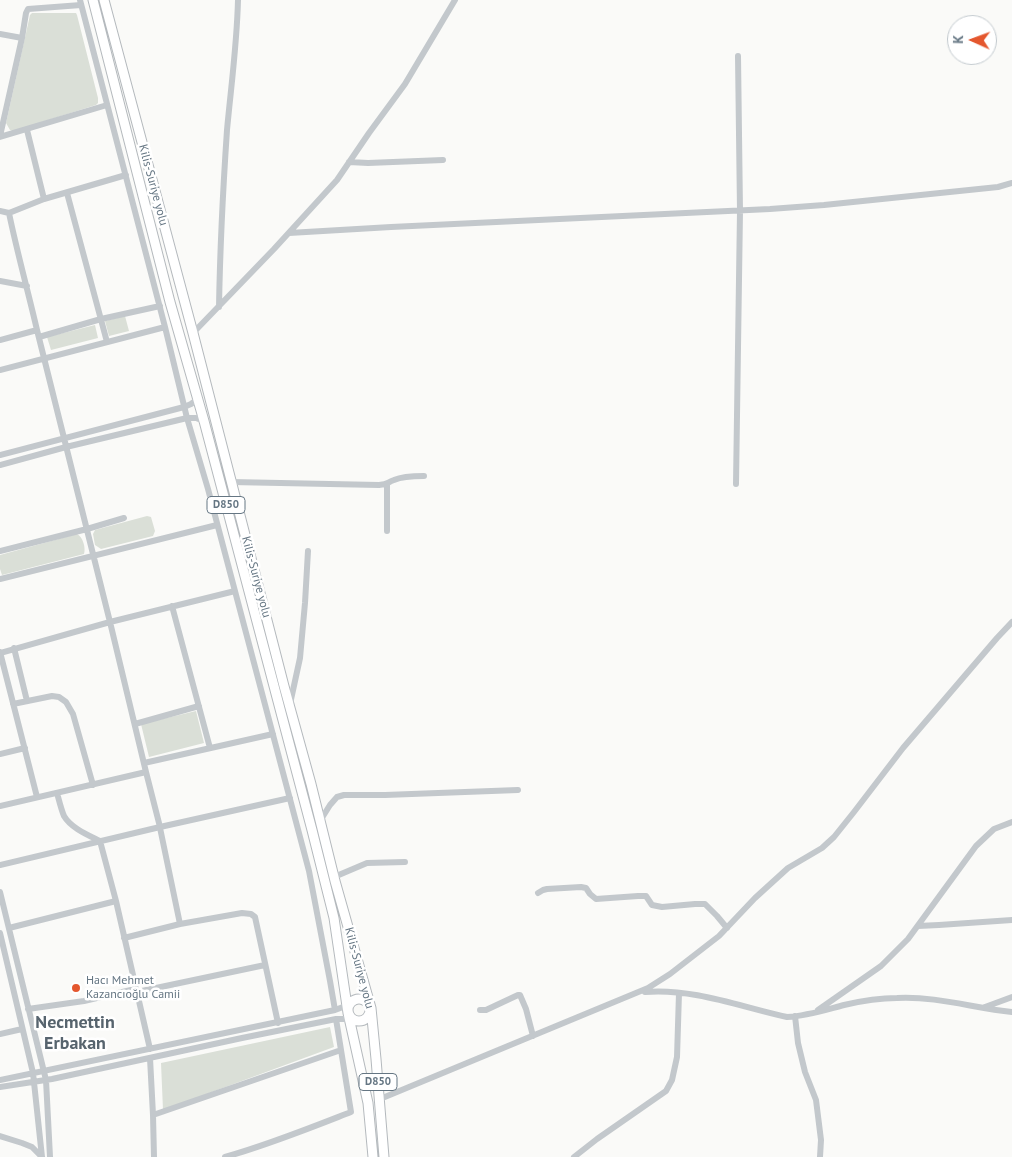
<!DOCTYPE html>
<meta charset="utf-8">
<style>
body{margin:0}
#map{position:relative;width:1012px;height:1157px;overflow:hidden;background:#fafaf8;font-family:"PT Sans",sans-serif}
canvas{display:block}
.north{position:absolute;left:947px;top:15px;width:50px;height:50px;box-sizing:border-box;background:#fff;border:1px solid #c1c8cd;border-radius:50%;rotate:272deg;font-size:14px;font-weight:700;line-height:20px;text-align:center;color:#657683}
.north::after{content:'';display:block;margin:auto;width:18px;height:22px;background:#e4572e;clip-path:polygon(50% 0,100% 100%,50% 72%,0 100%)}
</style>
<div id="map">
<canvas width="1012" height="1157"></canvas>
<div class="north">K</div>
</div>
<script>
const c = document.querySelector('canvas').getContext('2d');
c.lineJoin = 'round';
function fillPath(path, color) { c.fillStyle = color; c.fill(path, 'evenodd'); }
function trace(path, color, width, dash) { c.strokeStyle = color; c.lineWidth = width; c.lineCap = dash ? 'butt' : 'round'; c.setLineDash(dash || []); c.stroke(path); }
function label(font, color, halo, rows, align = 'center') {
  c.font = font + ' "PT Sans",sans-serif'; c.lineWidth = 5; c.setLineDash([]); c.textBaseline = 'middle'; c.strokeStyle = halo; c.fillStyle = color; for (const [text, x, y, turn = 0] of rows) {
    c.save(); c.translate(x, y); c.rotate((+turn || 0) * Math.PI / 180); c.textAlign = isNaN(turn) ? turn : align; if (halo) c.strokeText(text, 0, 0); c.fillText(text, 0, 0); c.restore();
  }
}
fillPath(new Path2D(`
 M 32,13 L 76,13 L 77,15 L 98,98 L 98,103 L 96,105 L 13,131 L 10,130 L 6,123 L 30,15 Z
 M 125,316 L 129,331 L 109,336 L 105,321 Z
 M 95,325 L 98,338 L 51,350 L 47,337 Z
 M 147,516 L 151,517 L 155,531 L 153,536 L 101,549 L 95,545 L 93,534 L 95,530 Z
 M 77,534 C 83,537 86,548 84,554 L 2,575 L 0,569 L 0,555 Z
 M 196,711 L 204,743 L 149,757 L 141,724 Z
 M 330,1027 L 334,1047 L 163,1110 L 161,1063 Z`), '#dadfd7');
const highway = new Path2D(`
 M 93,0 L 170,302 L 204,421 L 312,830 L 334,918 L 348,1013 L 368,1103 L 373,1157
 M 104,0 L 193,333 L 284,686 L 311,784 L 335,881 L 371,1008 L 376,1059 L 384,1157
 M348 1010a11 11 0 1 1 22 0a11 11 0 1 1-22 0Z`);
trace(highway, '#b4b9bd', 11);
trace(new Path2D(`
 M 80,0 L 165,327 L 187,418 L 208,489 L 309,871 L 330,981 L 335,1010
 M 0,34 L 22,38
 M 27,130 L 44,199
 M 0,136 L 22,38 L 26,13 L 28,9 L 81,5
 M 0,137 L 107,105
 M 349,162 L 368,163 L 443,160
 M 67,193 L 107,342
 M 0,211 L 9,213 L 44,199 L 126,175
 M 9,213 C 17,252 28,291 37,330 L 110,622 L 146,772 L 159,823 L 180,924
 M 289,233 L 391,227 L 770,209 L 824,205 L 998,187 L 1012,183
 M 0,281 L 27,286
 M 219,307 C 220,248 223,189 227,130 C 231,87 237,44 238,0
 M 193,333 L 274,249 L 337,180 L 369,133 L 405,84 L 455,0
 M 39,337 L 101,319 L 160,306
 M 0,340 L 37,330
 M 0,370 L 165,327
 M 0,455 L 184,407 L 191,404 L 198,399
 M 0,465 L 66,447 L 187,418 L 196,418 L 204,421
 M 231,482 L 379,485 C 389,484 386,483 394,480 C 403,476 414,476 424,476
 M 736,484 L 740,211 L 738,56
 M 387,531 L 387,485
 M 0,551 L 87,529 L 124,518
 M 0,579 L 217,525
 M 172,606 L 210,748
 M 14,648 L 27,701
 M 0,652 L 37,797
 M 0,653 L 110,622 L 235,591
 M 13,704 L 52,696 L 59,697 L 66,702 L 73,714 L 93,785
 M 290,704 L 300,658 L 305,603 L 308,551
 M 135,724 L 199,706
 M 0,754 L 25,748
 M 144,763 L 273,734
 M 57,793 C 59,800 61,809 64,816 C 71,828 88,835 100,841 L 116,901 L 150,1049
 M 0,806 L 146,772
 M 320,821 L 330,805 L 337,797 L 344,795 L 385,795 L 518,790
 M 0,865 L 160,827 L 290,798
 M 334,877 L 367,863 L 405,862
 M 0,892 L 46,1080 L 50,1157
 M 538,893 L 543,890 L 547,889 L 581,887 L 586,888 L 590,894 L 596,899 L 638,896 L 646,896 L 652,905 L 662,907 L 695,904 L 705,904 L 717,916 L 727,928
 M 918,926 L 939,925 L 1012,920
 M 9,928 L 116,901
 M 0,933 L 33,1073 L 42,1157
 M 124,938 L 180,924 L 242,913 L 251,914 L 255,917 L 278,1023
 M 645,992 C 693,988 741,1007 787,1017 C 807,1016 825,1010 844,1005 C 861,1001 880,998 897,998 C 937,996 973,1008 1012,1012
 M 985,1007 L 1012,997
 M 28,1009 L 84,1001 L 131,990 L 137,992 L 265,965
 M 480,1010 L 486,1010 L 518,995 L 520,995 L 526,1009 L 533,1036
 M 818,1010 L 881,966 L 908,939 L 976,846 L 994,829 L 1012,822
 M 795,1016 L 798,1043 L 805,1072 L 816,1100 L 821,1140 L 820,1157
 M 0,1034 L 22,1029
 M 150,1058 L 153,1115 L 154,1157
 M 0,1080 L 335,1010 L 343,1007 L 353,1001
 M 0,1087 L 52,1079 L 242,1038 L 336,1019 L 345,1019 L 355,1021
 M 380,1099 L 648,988 L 670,974 L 719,936 L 755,898 L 788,868 L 822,848 L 834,837 L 854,812 L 903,748 L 997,638 L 1012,622
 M 153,1115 L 341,1050
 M 0,1136 L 22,1143 L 32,1147 L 42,1157
 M 225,1157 C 268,1145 310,1128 351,1112 L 336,1019
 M 574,1157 L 597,1139 L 666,1091 L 672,1080 L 677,1057 L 679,993`), '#c3c8cc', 6);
trace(highway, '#fff', 9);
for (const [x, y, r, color] of [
 [76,988,5,"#e4572e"]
]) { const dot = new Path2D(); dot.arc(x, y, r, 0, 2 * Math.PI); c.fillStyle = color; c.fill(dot); trace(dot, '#fff', 2); }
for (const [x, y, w] of [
 [226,505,38],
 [378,1082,38]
]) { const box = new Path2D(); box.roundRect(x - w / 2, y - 8.5, w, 17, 4); c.fillStyle = '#fff'; c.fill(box); trace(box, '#657683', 1); }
label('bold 11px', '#657683', null, [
 ["D850",226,505],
 ["D850",378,1082]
]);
label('12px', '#657683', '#fff', [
 ["Kilis-Suriye yolu",153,185,75],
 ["Kilis-Suriye yolu",256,577,75],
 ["Kilis-Suriye yolu",359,968,75]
]);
label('12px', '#657683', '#fff', [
 ["Hacı Mehmet",86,981],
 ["Kazancıoğlu Camii",86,995]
], 'left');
label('bold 18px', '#57646e', '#fff', [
 ["Necmettin",75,1023],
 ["Erbakan",75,1044]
]);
</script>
